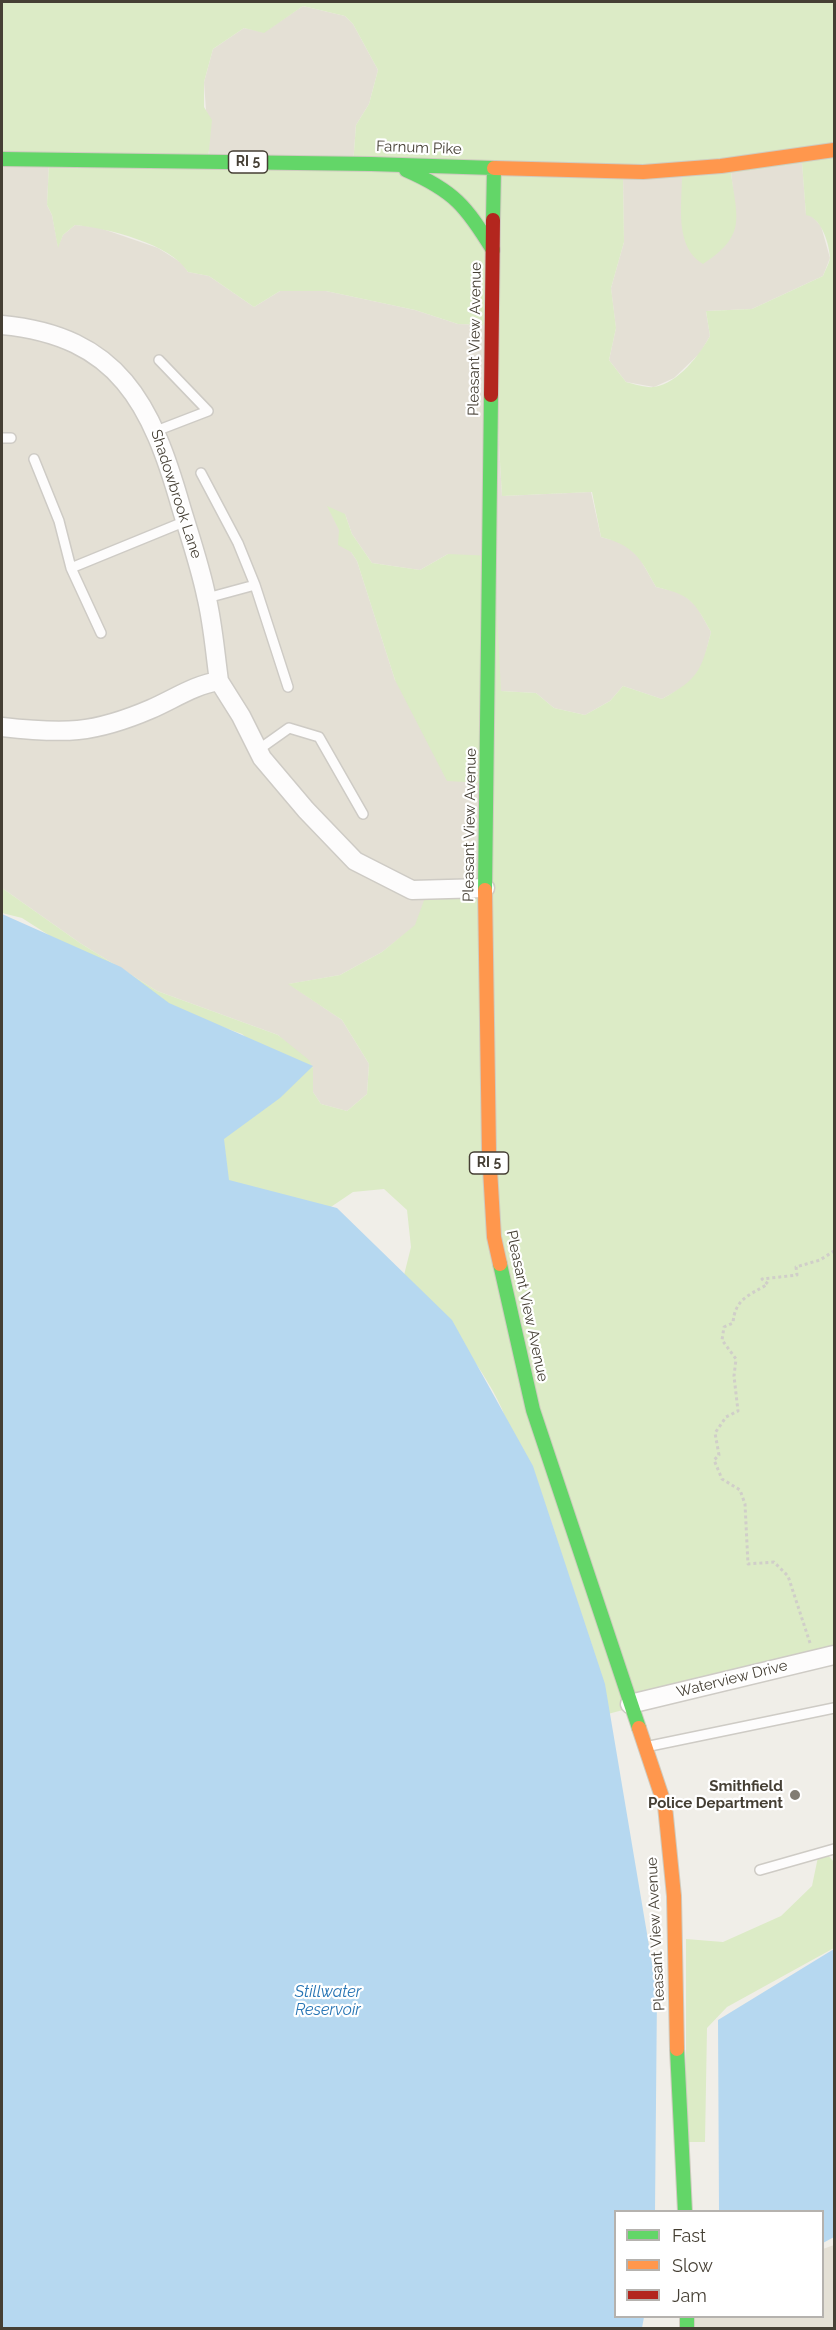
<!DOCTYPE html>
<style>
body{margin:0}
#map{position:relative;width:836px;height:2330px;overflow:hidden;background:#f0eee8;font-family:Raleway,sans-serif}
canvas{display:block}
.frame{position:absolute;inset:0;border:3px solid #453f34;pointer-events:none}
.legend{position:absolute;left:614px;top:2210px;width:210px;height:108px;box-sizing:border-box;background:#fff;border:2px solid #b5b2ae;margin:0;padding:8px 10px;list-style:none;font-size:18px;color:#453f34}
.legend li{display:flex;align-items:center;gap:12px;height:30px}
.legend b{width:30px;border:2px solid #b5b2ae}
</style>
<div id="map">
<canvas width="836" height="2330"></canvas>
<div class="frame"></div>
<ul class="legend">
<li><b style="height:8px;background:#63d668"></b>Fast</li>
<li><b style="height:8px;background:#ff974d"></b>Slow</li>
<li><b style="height:8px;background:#b3261e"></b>Jam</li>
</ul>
</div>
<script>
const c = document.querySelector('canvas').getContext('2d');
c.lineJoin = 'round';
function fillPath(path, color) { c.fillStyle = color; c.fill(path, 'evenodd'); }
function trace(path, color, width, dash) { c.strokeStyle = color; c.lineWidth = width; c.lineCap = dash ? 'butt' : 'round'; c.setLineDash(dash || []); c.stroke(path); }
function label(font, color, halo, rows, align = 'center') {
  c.font = font + ' Raleway,sans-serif'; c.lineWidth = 4.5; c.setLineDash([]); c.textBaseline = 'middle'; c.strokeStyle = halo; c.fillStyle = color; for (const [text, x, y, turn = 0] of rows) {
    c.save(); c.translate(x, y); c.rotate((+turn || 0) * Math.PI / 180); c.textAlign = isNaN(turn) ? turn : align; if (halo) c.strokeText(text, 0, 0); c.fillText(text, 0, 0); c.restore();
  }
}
fillPath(new Path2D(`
 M 303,6 L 345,16 L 353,24 L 378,70 L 369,104 L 356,125 L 353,165 L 210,164 L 204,82 L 213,49 L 244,28 L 264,32 Z
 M 2,158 L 49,163 L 47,205 L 52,215 L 58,246 L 63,235 L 75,225 L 97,227 L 158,248 L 182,263 L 188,272 L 209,276 L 254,307 L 280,291 L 326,291 L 415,310 L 458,324 L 492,325 L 502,496 L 591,492 L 601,537 L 623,543 L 639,557 L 656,587 L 682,593 L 697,607 L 711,632 L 703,664 L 689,684 L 662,699 L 623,686 L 610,701 L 585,715 L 554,708 L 536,693 L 501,691 L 448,554 L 420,570 L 372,563 L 352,534 L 345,514 L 351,552 L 357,561 L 395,680 L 485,783 L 492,866 L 382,952 L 340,975 L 289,984 L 342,1020 L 369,1064 L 367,1094 L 347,1111 L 321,1104 L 313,1092 L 313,1068 L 278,1035 L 157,991 L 80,943 L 2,888 Z
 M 802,162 L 806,214 L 811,215 L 821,226 L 830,258 L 823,276 L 752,309 L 706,311 L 710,336 L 700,353 L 674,378 L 654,387 L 626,382 L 609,360 L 616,328 L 611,288 L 624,242 L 623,179 L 682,176 L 682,222 L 736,218 L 731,172 Z
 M 834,2245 L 834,2328 L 685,2328 L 685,2317 L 822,2316 L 823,2249 Z`), '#e4e0d5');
fillPath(new Path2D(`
 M 2,2 L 834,2 L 834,1653 L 608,1714 L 502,1409 C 479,1358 439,1318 404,1275 L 411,1247 L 407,1210 L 384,1189 L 353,1192 L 319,1215 L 221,1194 L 220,1143 L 272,1061 L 242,1034 L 155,1003 L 22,918 L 2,913 L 2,888 L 80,943 L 157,991 L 278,1035 L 309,1060 L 313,1068 L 313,1092 L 321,1104 L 347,1111 L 367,1094 L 369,1064 L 342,1020 L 288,984 L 340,975 L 382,952 L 415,925 L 427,892 L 490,895 L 485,783 L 447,781 L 395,680 L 357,561 L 351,552 L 338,545 L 339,530 L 327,506 L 345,514 L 352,534 L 372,563 L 420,570 L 448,554 L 494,556 L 501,691 L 536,693 L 554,708 L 585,715 L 610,701 L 623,686 L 662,699 C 698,679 701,672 711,632 C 694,601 691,595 656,587 C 640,558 635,546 601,537 L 592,492 L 502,496 L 492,325 L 458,324 L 415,310 L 326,291 L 280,291 L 254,307 L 209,276 L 188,272 C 171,244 107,228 75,225 L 63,235 L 58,248 L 52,215 L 47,205 L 49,163 L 2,158 ZM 303,6 L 345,16 L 353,24 L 378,70 L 369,104 L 356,125 L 353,165 L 208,160 L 212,120 L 204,107 L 204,82 L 213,49 L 244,28 L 264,33 ZM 802,163 L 806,215 C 821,217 829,243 830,257 C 830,262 825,270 823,276 L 752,309 L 706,311 L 710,336 C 699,355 679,383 654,387 C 646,388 634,384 626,382 L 609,360 L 616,328 L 611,288 L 624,242 L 623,179 L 682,176 C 682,204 674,247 703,264 C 747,235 737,219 731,173 Z
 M 826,1853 L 834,1862 L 834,1948 L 727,2007 L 707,2028 L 705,2142 L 686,2142 L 686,1939 L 723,1942 L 781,1916 L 812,1886 L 818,1857 Z`), '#dcebc6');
fillPath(new Path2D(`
 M 2,914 L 121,967 L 169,1003 L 313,1066 L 280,1098 L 224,1139 L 229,1180 L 337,1208 L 452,1320 L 533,1466 L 605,1684 L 657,1993 L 655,2211 L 616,2212 L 616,2316 L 644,2317 L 642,2328 L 2,2328 Z
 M 834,1949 L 834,2237 L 823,2243 L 822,2212 L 719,2211 L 718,2020 Z`), '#b6d8f0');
const lane = new Path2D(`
 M 156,431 L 208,411 L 159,360
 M 2,438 L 11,438
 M 34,459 L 59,521 L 71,568 L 186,521
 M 201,473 L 238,543 L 255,585
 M 71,568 L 101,633
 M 207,598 L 255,585 L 288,687
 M 258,750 L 289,728 L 319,737 L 363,814
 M 650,1746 L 834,1708
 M 760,1870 L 834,1849`);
const street = new Path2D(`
 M 2,325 C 119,336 152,405 181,507 C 190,537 200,566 206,595 C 213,623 215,653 219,681 C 194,685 174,699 151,709 C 93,734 64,734 2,727
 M 219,681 L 241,716 L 262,758 L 306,810 L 355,861 L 412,890 L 485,888
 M 630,1704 L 834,1655`);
const fast = new Path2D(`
 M 2,159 L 371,164 L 494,168 L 493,220
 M 406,170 C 454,191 466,206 493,250
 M 485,890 L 491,395
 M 500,1264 L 533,1410 L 639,1728
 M 677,2049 L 685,2212
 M 687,2316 L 687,2328`);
const slow = new Path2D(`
 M 494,168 L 643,172 L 721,166 L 834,150
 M 485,890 L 489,1152 L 494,1237 L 500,1264
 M 639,1728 L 665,1806 L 674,1896 L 677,2049`);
const jam = new Path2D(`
 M 491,395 L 493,220`);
trace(lane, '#cecbc5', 12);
trace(street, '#cecbc5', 21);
trace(fast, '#cfcbbf', 16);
trace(slow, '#cfcbbf', 16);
trace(jam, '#cfcbbf', 16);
trace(new Path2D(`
 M 810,1643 L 788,1576 L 774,1562 L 748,1564 L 745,1504 L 740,1490 L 722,1479 L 714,1460 L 719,1455 L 715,1433 L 726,1417 L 738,1411 L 734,1376 L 736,1359 L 722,1340 L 724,1327 L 733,1323 C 735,1299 748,1296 768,1284 L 762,1279 L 797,1275 L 796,1267 L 820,1260 L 834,1251`), '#d0cec9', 3, [3, 3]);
trace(lane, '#fdfcfc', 9);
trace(street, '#fdfcfc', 18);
trace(fast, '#63d668', 14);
trace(slow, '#ff974d', 14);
trace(jam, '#b3261e', 14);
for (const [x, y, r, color] of [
 [795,1795,6,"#817c73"]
]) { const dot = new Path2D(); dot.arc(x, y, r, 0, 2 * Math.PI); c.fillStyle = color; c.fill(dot); trace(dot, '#fff', 2); }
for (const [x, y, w] of [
 [248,162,39],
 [489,1163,39]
]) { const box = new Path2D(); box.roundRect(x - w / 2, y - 11, w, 22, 4.5); c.fillStyle = '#fff'; c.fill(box); trace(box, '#453f34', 1.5); }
label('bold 14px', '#453f34', null, [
 ["RI 5",248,162],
 ["RI 5",489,1163]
]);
label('15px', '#453f34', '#fff', [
 ["Farnum Pike",419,148,2],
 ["Pleasant View Avenue",475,339,-89],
 ["Shadowbrook Lane",176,494,72],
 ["Pleasant View Avenue",470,825,-89],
 ["Pleasant View Avenue",527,1306,78],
 ["Waterview Drive",732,1679,-14],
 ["Pleasant View Avenue",656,1934,-93]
]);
label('bold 15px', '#453f34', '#fff', [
 ["Smithfield",783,1786],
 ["Police Department",783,1803]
], 'right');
label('italic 16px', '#2976b5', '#fff', [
 ["Stillwater",328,1992],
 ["Reservoir",328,2010]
]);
</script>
